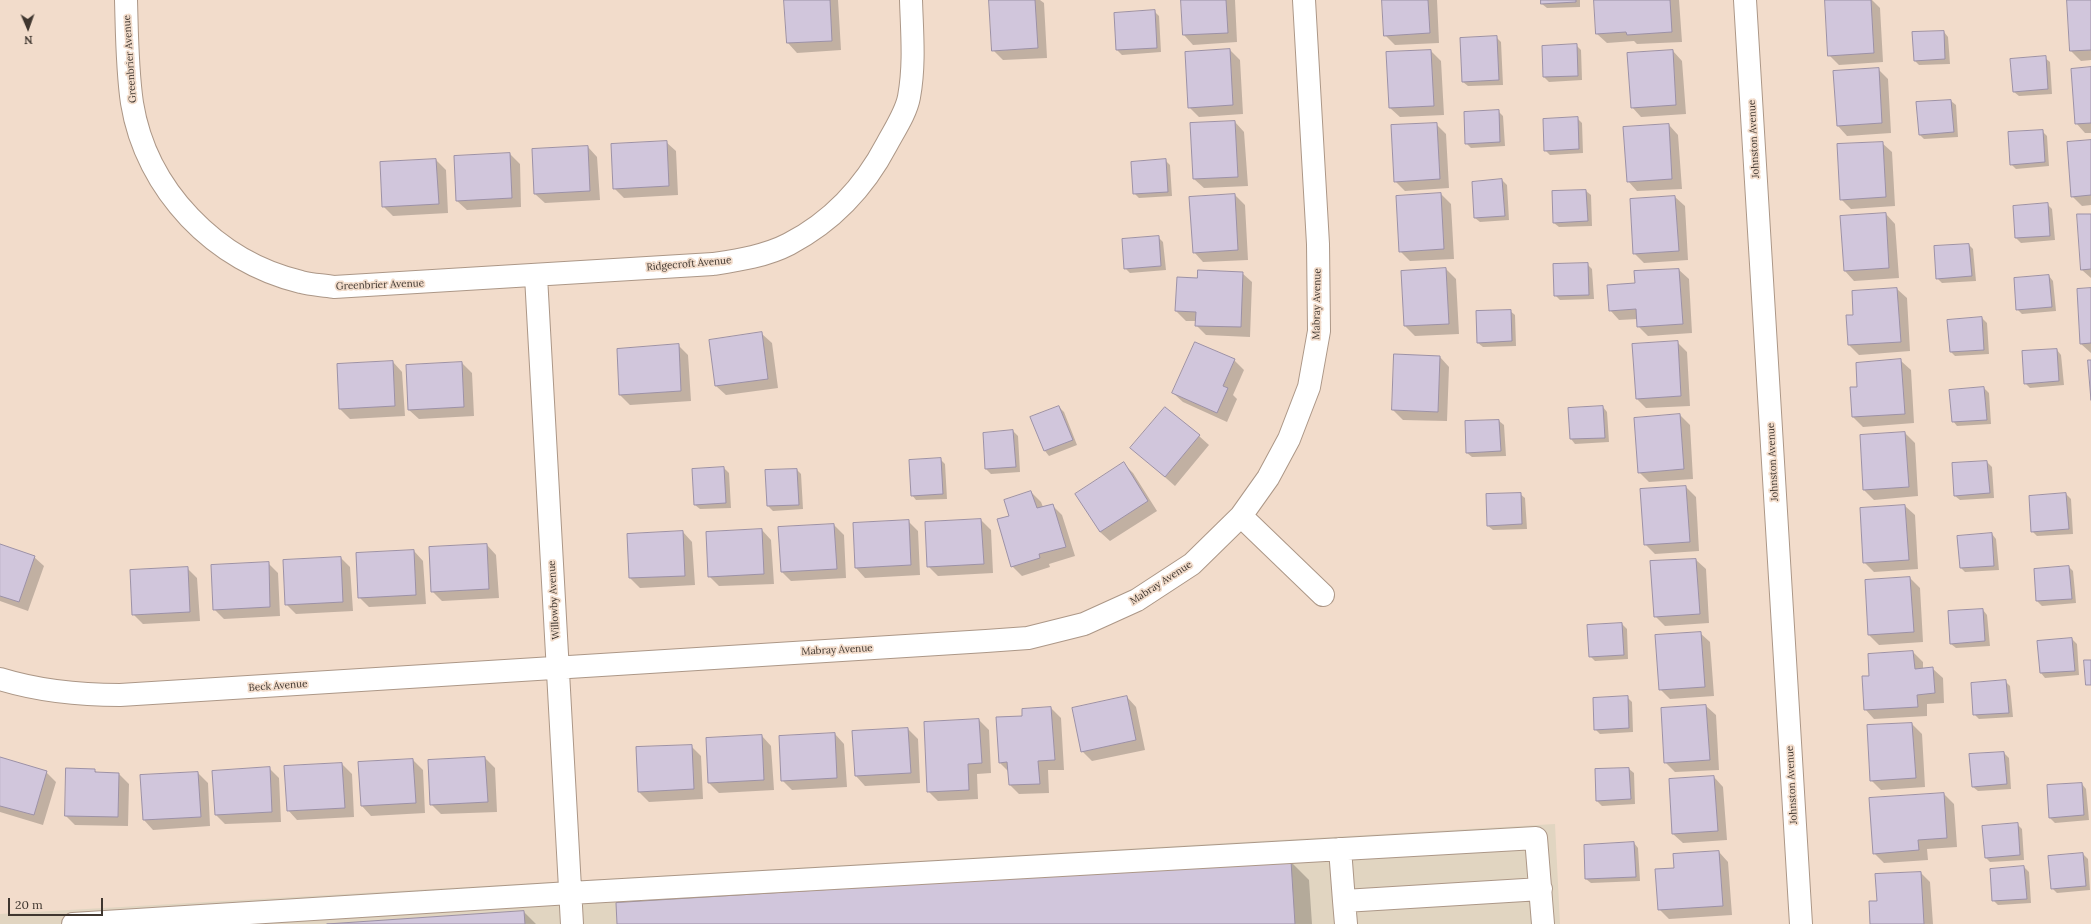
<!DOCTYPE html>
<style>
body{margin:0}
#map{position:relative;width:2091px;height:924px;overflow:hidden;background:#f2dccb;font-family:Lora,serif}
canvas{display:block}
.north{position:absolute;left:8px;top:8px;width:40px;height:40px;-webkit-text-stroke:3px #f2dccb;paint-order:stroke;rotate:178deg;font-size:11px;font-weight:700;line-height:16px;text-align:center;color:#3f362f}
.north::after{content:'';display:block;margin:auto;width:14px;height:18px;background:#3f362f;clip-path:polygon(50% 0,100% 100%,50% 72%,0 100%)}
.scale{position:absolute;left:8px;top:898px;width:95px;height:18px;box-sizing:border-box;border:2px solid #3f362f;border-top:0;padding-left:5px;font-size:12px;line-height:14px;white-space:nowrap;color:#3f362f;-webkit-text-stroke:3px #f2dccb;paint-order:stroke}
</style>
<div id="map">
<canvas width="2091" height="924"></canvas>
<div class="north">N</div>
<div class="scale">20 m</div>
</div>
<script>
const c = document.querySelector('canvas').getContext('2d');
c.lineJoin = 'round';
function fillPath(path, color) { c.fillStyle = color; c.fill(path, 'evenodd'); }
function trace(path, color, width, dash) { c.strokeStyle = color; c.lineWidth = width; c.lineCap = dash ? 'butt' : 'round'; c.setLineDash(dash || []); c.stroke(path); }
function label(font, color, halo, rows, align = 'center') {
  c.font = font + ' Lora,serif'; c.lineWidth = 3.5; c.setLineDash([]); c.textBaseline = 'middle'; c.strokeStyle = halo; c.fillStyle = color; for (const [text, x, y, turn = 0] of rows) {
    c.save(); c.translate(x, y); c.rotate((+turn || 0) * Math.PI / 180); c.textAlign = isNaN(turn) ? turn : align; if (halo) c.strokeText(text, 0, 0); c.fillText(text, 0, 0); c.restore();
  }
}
fillPath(new Path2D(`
 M 1555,824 L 1560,924 L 0,924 L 0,914 Z`), '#e1d5c1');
fillPath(new Path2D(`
 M 785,0 L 838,0 L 841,50 L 797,53 L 788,43 Z
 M 990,0 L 1040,0 L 1044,3 L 1047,58 L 1003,60 L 993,50 Z
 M 1182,0 L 1235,0 L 1237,42 L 1193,45 L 1184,35 Z
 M 1383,0 L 1437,0 L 1439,43 L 1395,45 L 1385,35 Z
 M 1542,0 L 1580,0 L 1580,7 L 1547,8 L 1542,4 Z
 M 1595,0 L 1679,0 L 1682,42 L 1637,44 L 1634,41 L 1607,43 L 1597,34 Z
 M 1833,0 L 1872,0 L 1880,8 L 1883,62 L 1839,65 L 1829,55 Z
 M 2068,0 L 2091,0 L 2091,60 L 2081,61 L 2071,51 Z
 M 1154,11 L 1159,16 L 1161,52 L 1122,55 L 1117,50 Z
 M 1944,32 L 1948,37 L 1950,64 L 1919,65 L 1915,61 Z
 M 1496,37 L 1501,42 L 1503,85 L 1468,86 L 1463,82 Z
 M 1576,45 L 1581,50 L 1582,80 L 1549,82 L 1544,77 Z
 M 1230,50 L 1240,60 L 1243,114 L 1199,117 L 1189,107 Z
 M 1431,51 L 1441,61 L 1444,115 L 1400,117 L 1390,108 Z
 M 1673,51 L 1682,61 L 1686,114 L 1641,117 L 1632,107 Z
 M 2045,58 L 2050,62 L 2052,94 L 2019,96 L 2014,92 Z
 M 2091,68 L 2091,133 L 2085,133 L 2076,123 Z
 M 1878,69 L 1888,79 L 1891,133 L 1847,136 L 1838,126 Z
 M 1951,101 L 1956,105 L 1958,137 L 1924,139 L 1919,134 Z
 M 1498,111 L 1503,116 L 1505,146 L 1471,148 L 1466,143 Z
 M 1577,118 L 1582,123 L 1583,153 L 1550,155 L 1545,150 Z
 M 1235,122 L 1244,132 L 1248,186 L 1204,188 L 1194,179 Z
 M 1436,124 L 1446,134 L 1449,188 L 1405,191 L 1395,181 Z
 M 1669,125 L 1678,135 L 1682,189 L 1637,191 L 1628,181 Z
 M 2042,131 L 2047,136 L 2049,166 L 2016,169 L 2011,164 Z
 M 2091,141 L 2091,205 L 2082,206 L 2072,196 Z
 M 666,142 L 676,151 L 678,195 L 624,198 L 614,188 Z
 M 1882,143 L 1892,152 L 1895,206 L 1851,209 L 1841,199 Z
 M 588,147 L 597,157 L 600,200 L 545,203 L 535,194 Z
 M 510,154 L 520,164 L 521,207 L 467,210 L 457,201 Z
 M 436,160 L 446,170 L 448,213 L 393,216 L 383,206 Z
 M 1165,160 L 1170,165 L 1172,196 L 1139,198 L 1134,193 Z
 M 1502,180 L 1507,185 L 1509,220 L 1480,222 L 1475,218 Z
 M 1586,191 L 1591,195 L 1592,226 L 1559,227 L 1554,223 Z
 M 1441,194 L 1451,204 L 1454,259 L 1410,261 L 1400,251 Z
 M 1235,195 L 1245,205 L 1248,260 L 1203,262 L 1194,252 Z
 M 1675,197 L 1685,206 L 1688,260 L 1644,263 L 1634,253 Z
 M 2047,204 L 2052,209 L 2055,240 L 2021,243 L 2016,238 Z
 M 1886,214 L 1895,224 L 1899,278 L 1854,281 L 1845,271 Z
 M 2091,215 L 2091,278 L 2082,270 Z
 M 1158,237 L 1163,242 L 1166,270 L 1130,273 L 1125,268 Z
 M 1969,245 L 1973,249 L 1976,281 L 1942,283 L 1937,278 Z
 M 1587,264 L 1592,269 L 1594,299 L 1560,300 L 1555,295 Z
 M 1446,269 L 1456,279 L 1459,334 L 1415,336 L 1405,326 L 1402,272 Z
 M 1679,270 L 1689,279 L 1692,333 L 1648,336 L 1638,326 L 1638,319 L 1619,320 L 1610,310 L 1636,284 L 1635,272 Z
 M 1242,273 L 1252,282 L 1250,337 L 1206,335 L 1196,325 L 1196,321 L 1186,321 L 1176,311 Z
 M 2049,276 L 2053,281 L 2056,311 L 2022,314 L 2017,309 Z
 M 1897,289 L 1907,298 L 1910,351 L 1859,355 L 1849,345 L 1847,316 L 1854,316 Z
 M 2091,289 L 2091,353 L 2081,344 Z
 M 1510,311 L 1515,315 L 1516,346 L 1483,347 L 1478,343 Z
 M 1982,318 L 1987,323 L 1989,354 L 1955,356 L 1951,352 Z
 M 762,334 L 772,343 L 778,388 L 726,395 L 716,386 Z
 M 1677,342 L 1687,352 L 1690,406 L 1646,408 L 1637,399 Z
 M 678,345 L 688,355 L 691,401 L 630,405 L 620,395 Z
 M 2057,350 L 2061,355 L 2064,385 L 2030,388 L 2025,383 Z
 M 1440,357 L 1449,367 L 1447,421 L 1403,420 L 1393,410 Z
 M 1234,360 L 1244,370 L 1233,395 L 1237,399 L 1227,422 L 1183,402 L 1173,393 Z
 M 1901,361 L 1911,370 L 1914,423 L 1863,427 L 1853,417 L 1851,388 L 1859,388 Z
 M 393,362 L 402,372 L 405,416 L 350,419 L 340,409 Z
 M 462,363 L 472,373 L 474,416 L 419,419 L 409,410 L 407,366 Z
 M 1984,388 L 1989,393 L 1991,424 L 1957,426 L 1953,421 Z
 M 1059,407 L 1064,412 L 1077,445 L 1049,456 L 1045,451 L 1032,418 Z
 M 1603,407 L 1607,412 L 1609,442 L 1575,444 L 1571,439 L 1569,409 Z
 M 1680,415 L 1690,425 L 1693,479 L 1649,482 L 1639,472 Z
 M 1499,421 L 1504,425 L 1506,456 L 1472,457 L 1467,453 L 1466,422 Z
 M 1013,431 L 1018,436 L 1020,472 L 991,474 L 986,469 L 984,434 Z
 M 1905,433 L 1915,443 L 1918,496 L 1874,500 L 1864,490 Z
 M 1199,436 L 1209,445 L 1175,486 L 1132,448 Z
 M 940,459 L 945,464 L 947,499 L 916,500 L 912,495 Z
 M 1987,462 L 1992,467 L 1994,498 L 1960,500 L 1955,496 Z
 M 1124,464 L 1133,473 L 1157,511 L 1110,541 L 1100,532 Z
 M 724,468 L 729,473 L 731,508 L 700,509 L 695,505 Z
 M 797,470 L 801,474 L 803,509 L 773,511 L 768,506 Z
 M 1686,487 L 1696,497 L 1699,551 L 1655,554 L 1645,544 Z
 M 1031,492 L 1041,502 L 1043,507 L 1052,505 L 1062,515 L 1075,556 L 1049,564 L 1050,567 L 1022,576 L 1012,566 L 1011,516 Z
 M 1520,494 L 1525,498 L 1527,529 L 1493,530 L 1488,526 Z
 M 2066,494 L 2071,499 L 2073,534 L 2037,536 L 2032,531 Z
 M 1905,506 L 1915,515 L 1918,569 L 1874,572 L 1864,562 Z
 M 981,520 L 991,530 L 993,573 L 938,576 L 928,566 Z
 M 908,521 L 918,531 L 920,575 L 865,578 L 856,568 Z
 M 834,525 L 844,535 L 846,578 L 791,581 L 782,572 Z
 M 762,530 L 771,540 L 774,584 L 719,586 L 709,576 Z
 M 683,532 L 692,542 L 695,585 L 640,588 L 630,578 Z
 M 1992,534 L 1996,539 L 1999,570 L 1965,572 L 1961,568 Z
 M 0,545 L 34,557 L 44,566 L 28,611 L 0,601 Z
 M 487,545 L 496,555 L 499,598 L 442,601 L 432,591 Z
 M 414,551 L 423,561 L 426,604 L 369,607 L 359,597 Z
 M 341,558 L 350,567 L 353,611 L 296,614 L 286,604 Z
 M 1696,560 L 1706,569 L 1709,623 L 1665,626 L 1655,616 Z
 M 268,563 L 278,573 L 280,616 L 224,619 L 214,609 Z
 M 2069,567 L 2073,571 L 2076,603 L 2042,606 L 2037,601 Z
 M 187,568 L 197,578 L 200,621 L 143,624 L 133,614 Z
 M 1910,578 L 1920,588 L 1923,642 L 1879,645 L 1869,635 Z
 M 1983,610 L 1987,615 L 1990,646 L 1956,648 L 1951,644 Z
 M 1622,624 L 1627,629 L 1628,659 L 1595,661 L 1590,656 Z
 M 1700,633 L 1710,642 L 1714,696 L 1670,699 L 1660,689 Z
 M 2072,639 L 2077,644 L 2079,675 L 2045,678 L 2041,673 Z
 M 1913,652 L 1923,662 L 1923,669 L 1933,669 L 1943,678 L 1944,703 L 1927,704 L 1927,716 L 1874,719 L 1865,709 L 1871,676 Z
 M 2005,681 L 2010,686 L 2013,717 L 1979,719 L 1974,714 Z
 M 1127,697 L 1136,707 L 1145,750 L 1092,761 L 1082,751 Z
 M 1627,697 L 1632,702 L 1633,732 L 1600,734 L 1595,729 Z
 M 1706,706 L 1716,715 L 1719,770 L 1675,772 L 1665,762 L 1662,709 Z
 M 1051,708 L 1061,718 L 1064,770 L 1048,770 L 1049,793 L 1019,794 L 1010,785 L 1009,772 L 1000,763 L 1023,717 L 1023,710 Z
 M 979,720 L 989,730 L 991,773 L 977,774 L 978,799 L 938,801 L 928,791 Z
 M 1912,724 L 1922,734 L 1925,787 L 1881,790 L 1871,780 Z
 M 908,729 L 918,739 L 920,783 L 865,786 L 856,776 Z
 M 835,734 L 844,744 L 847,787 L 792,790 L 782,780 Z
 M 762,736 L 771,746 L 774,790 L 719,793 L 709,783 L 707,739 Z
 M 691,746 L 701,756 L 703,799 L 649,802 L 639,792 Z
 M 2004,753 L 2009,758 L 2011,789 L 1978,791 L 1973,787 Z
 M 0,758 L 46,772 L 56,782 L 43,825 L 0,812 Z
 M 485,758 L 495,768 L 497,812 L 441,814 L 431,804 Z
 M 413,760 L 423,770 L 425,813 L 371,816 L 362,806 Z
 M 342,764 L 352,774 L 354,817 L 297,820 L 288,810 Z
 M 269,768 L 279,778 L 281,822 L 225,824 L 216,815 Z
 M 1629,769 L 1634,773 L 1635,804 L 1602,806 L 1597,801 Z
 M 94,770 L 98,773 L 119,774 L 129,784 L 128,826 L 75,825 L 66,816 Z
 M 198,773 L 208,783 L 210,826 L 153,830 L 144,820 Z
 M 1714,777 L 1723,787 L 1727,840 L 1683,843 L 1673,834 Z
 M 2082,784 L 2086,789 L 2089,820 L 2055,823 L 2050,818 Z
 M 1944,794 L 1954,804 L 1957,847 L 1927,849 L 1928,860 L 1884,863 L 1874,853 Z
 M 2017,824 L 2022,829 L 2024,860 L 1990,862 L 1986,858 Z
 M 1634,843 L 1638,848 L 1640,881 L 1591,883 L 1586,879 Z
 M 1719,852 L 1728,862 L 1732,915 L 1669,919 L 1659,909 L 1675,869 Z
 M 2083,854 L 2088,859 L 2090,890 L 2057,893 L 2052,888 Z
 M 1291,862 L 1309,880 L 1312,924 L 618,924 Z
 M 2024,867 L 2029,872 L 2031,903 L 1998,905 L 1993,900 L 1991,870 Z
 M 1921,873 L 1930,882 L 1933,924 L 1871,924 L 1878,902 Z
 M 524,912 L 536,924 L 342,924 Z`), '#0003');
const building = new Path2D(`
 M 784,0 L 830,0 L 832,41 L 787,43 Z
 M 989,0 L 1035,0 L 1038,48 L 992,51 Z
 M 1181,0 L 1226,0 L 1228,33 L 1183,35 Z
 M 1382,0 L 1428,0 L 1430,33 L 1384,36 Z
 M 1541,0 L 1576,0 L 1576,2 L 1541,4 Z
 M 1594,0 L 1670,0 L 1672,32 L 1627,35 L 1626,32 L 1596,34 Z
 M 1825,0 L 1871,0 L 1874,53 L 1828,56 Z
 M 2067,0 L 2091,0 L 2091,50 L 2070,51 Z
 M 1155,10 L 1157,48 L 1116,50 L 1114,13 Z
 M 1944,31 L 1945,59 L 1914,61 L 1912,32 Z
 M 1497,36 L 1499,80 L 1462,82 L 1460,38 Z
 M 1577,44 L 1578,76 L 1543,77 L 1542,46 Z
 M 1230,49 L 1233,105 L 1188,108 L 1185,52 Z
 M 1431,50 L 1434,106 L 1389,108 L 1386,52 Z
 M 1673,50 L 1676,105 L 1631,108 L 1627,53 Z
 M 2046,56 L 2048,89 L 2013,92 L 2010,59 Z
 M 2091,67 L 2091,123 L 2075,124 L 2071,69 Z
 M 1879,68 L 1882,123 L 1837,126 L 1833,71 Z
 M 1951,100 L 1954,132 L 1919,135 L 1916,102 Z
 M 1499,110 L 1500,142 L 1465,144 L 1464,112 Z
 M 1578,117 L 1579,149 L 1544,151 L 1543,119 Z
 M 1235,121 L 1238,177 L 1193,179 L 1190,123 Z
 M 1437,123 L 1440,179 L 1394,182 L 1391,125 Z
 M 1669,124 L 1672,179 L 1627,182 L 1623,127 Z
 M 2043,130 L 2045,162 L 2010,165 L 2008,132 Z
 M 2091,140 L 2091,195 L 2071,197 L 2067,142 Z
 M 667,141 L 669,186 L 613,189 L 611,144 Z
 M 1883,142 L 1886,197 L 1840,200 L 1837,144 Z
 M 588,146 L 590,191 L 534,194 L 532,149 Z
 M 510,153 L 512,198 L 456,201 L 454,156 Z
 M 436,159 L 439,204 L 382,207 L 380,162 Z
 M 1166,159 L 1168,192 L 1133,194 L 1131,162 Z
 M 1502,179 L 1505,216 L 1474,218 L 1472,182 Z
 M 1586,190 L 1588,221 L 1553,223 L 1552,191 Z
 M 1441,193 L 1444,249 L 1399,252 L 1396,196 Z
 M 1235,194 L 1238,250 L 1193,253 L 1189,197 Z
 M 1675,196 L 1679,251 L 1633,254 L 1630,199 Z
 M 2048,203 L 2050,236 L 2015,238 L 2013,206 Z
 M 1886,213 L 1889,268 L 1844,271 L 1840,216 Z
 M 2077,214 L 2091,214 L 2091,269 L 2081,270 Z
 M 1159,236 L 1161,266 L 1124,269 L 1122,239 Z
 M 1969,244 L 1972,276 L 1936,279 L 1934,246 Z
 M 1588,263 L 1589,295 L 1554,296 L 1553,264 Z
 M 1446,268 L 1449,324 L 1404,326 L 1401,271 Z
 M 1679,269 L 1683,324 L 1637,327 L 1636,309 L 1609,311 L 1607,285 L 1635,283 L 1634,271 Z
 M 1198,270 L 1243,272 L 1241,327 L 1195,326 L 1196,312 L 1175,311 L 1177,277 L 1197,278 Z
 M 2049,275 L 2052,307 L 2016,310 L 2014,278 Z
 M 1897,288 L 1901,342 L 1848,345 L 1846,315 L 1853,315 L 1852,291 Z
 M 2091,288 L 2091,343 L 2080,344 L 2077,289 Z
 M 1511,310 L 1512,341 L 1477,343 L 1476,311 Z
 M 1982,317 L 1984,350 L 1950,352 L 1947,320 Z
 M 762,332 L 768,379 L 715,386 L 709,340 Z
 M 1678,341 L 1681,396 L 1636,399 L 1632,344 Z
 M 1195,342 L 1235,359 L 1223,386 L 1228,388 L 1217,413 L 1172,393 Z
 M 679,344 L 681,391 L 619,395 L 617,349 Z
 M 2057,349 L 2059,381 L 2024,384 L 2022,351 Z
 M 1394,354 L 1440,356 L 1438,412 L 1392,410 Z
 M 1901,359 L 1905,414 L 1852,417 L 1850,387 L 1857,387 L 1856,363 Z
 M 2088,360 L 2091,360 L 2091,400 Z
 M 393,361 L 395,406 L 339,409 L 337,364 Z
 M 462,362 L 464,407 L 408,410 L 406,365 Z
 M 1984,387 L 1987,420 L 1952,422 L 1949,390 Z
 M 1059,406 L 1073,440 L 1044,451 L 1030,417 Z
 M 1603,406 L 1605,438 L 1570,439 L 1568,408 Z
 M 1165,407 L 1200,435 L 1165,477 L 1130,448 Z
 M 1680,414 L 1684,469 L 1638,473 L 1634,418 Z
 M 1499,420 L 1501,451 L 1466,453 L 1465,421 Z
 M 1013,430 L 1016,467 L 985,469 L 983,433 Z
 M 1905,432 L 1909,487 L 1863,490 L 1860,435 Z
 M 941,458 L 943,494 L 911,496 L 909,460 Z
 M 1987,461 L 1990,493 L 1954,496 L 1952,463 Z
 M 1124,462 L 1148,501 L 1100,532 L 1075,494 Z
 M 724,467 L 726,503 L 694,505 L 692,469 Z
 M 797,469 L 799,505 L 767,506 L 765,470 Z
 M 1686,486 L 1690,542 L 1644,545 L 1640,489 Z
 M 1031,491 L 1037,508 L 1053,504 L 1066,547 L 1039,554 L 1040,558 L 1011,567 L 997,519 L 1009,516 L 1004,500 Z
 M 1521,493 L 1522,524 L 1487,526 L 1486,494 Z
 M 2066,493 L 2069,529 L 2031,532 L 2029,496 Z
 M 1905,505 L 1909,560 L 1863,563 L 1860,508 Z
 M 981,519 L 984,564 L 927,567 L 925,522 Z
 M 909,520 L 911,565 L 855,568 L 853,523 Z
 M 834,524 L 837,569 L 781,572 L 778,527 Z
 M 762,529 L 764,574 L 708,577 L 706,532 Z
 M 683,531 L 685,576 L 629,578 L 627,534 Z
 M 1992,533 L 1994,566 L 1960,568 L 1957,536 Z
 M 0,544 L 35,556 L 19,602 L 0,596 Z
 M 487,544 L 489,589 L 431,592 L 429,547 Z
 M 414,550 L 416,595 L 358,598 L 356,553 Z
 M 341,557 L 343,602 L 285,605 L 283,560 Z
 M 1696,559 L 1700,614 L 1654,617 L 1650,561 Z
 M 269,562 L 270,607 L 213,610 L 211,565 Z
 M 2069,566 L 2072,599 L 2036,601 L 2034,569 Z
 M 188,567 L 190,612 L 132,615 L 130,570 Z
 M 1910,577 L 1914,632 L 1868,635 L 1865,580 Z
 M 1983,609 L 1985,641 L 1950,644 L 1948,611 Z
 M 1622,623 L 1624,655 L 1589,657 L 1587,625 Z
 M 1701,632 L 1705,687 L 1659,690 L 1655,635 Z
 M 2072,638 L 2075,671 L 2040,673 L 2037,641 Z
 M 1913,651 L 1915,669 L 1933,667 L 1935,693 L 1917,695 L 1918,707 L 1864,710 L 1862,676 L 1869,676 L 1868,654 Z
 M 2084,660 L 2091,660 L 2091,685 L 2086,685 Z
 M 2006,680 L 2009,713 L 1973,715 L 1971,683 Z
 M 1127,696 L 1136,740 L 1081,752 L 1072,708 Z
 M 1628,696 L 1629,728 L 1594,730 L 1593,698 Z
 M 1706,705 L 1710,760 L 1664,763 L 1661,708 Z
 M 1051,707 L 1055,760 L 1038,761 L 1040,784 L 1009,785 L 1007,762 L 999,763 L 996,717 L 1022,716 L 1022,709 Z
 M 979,719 L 982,763 L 968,764 L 969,790 L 927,792 L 924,722 Z
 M 1912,723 L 1916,778 L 1870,781 L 1867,725 Z
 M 908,728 L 911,773 L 855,776 L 852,731 Z
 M 835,733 L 837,778 L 781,781 L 779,736 Z
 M 762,735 L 764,780 L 708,783 L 706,738 Z
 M 692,745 L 694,789 L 638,792 L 636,747 Z
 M 2004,752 L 2007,784 L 1972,787 L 1969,754 Z
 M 0,757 L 47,771 L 34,815 L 0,806 Z
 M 485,757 L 488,802 L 430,805 L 428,760 Z
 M 413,759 L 416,803 L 361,806 L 358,762 Z
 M 342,763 L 345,808 L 287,811 L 284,766 Z
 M 270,767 L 272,812 L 215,815 L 212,771 Z
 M 66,768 L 95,769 L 95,772 L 119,773 L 118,817 L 65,816 Z
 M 1629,768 L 1631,799 L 1596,801 L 1595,769 Z
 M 198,772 L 201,817 L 143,820 L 140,775 Z
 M 1714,776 L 1718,831 L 1672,834 L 1669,779 Z
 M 2082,783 L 2084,815 L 2049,818 L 2047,785 Z
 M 1944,793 L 1947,838 L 1918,840 L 1919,850 L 1873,854 L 1869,798 Z
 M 2018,823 L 2020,855 L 1985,858 L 1982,826 Z
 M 1634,842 L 1636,877 L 1585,879 L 1584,845 Z
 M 1719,851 L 1723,906 L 1658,910 L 1655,869 L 1674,868 L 1673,854 Z
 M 2083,853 L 2086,886 L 2051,889 L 2048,856 Z
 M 1291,861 L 1295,924 L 617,924 L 616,903 Z
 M 2024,866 L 2027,899 L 1992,901 L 1990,869 Z
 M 1921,872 L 1924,924 L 1870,924 L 1869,901 L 1877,901 L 1875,874 Z
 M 524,911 L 525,924 L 327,924 Z`);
fillPath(building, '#d1c6dc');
trace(building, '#9c91a6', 1);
const minor = new Path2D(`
 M 126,0 C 127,34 127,69 132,103 C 146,190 216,262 301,282 C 312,285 323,285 334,287 L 713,264 C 739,260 766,256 789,244 C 833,221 865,186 887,144 C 895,129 906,113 909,97 C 915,64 912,33 911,0
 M 1745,0 L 1801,924
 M 536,276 L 572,924
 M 1241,516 L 1323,595
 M 0,679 C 39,691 79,695 120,695 L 986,641 L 1028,638 L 1084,624 L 1137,600 L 1192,564 L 1241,516 L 1268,478 L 1289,439 L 1309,387 L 1319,331 L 1318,244 L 1304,0
 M 1340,849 L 1344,901
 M 73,924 L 570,893 L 1536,838 L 1543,924
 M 1346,924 L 1344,901 L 1541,889`);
trace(minor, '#ac9787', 24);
trace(minor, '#fff', 22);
label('10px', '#3f362f', '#f2dccb', [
 ["Greenbrier Avenue",130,59,-94],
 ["Johnston Avenue",1754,139,-93],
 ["Ridgecroft Avenue",689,264,-5],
 ["Greenbrier Avenue",380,285,-2],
 ["Mabray Avenue",1317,304,-89],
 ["Johnston Avenue",1773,462,-93],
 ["Mabray Avenue",1161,583,-33],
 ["Willowby Avenue",554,600,-93],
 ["Mabray Avenue",837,650,-3],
 ["Beck Avenue",278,686,-4],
 ["Johnston Avenue",1792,785,-93]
]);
</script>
